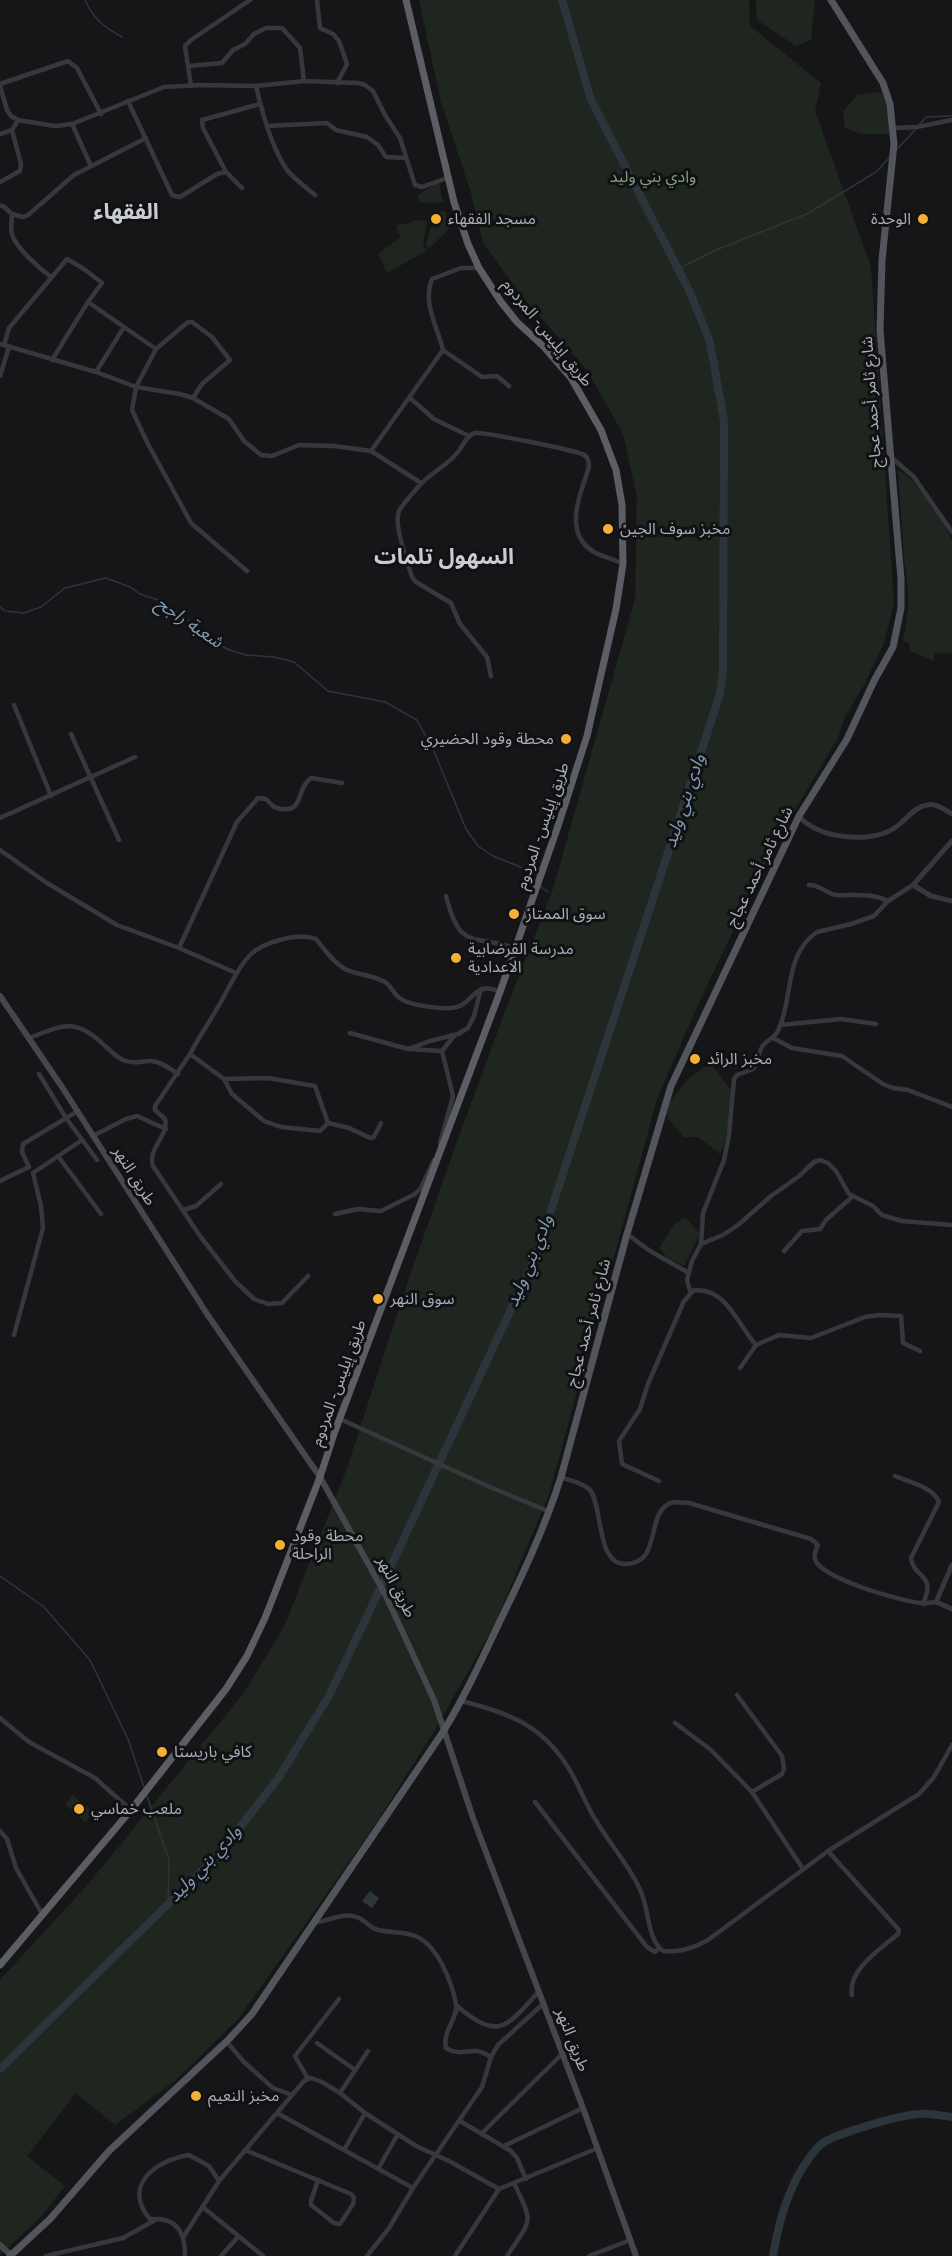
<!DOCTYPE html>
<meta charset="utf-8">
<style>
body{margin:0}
canvas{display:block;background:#161618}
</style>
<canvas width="952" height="2256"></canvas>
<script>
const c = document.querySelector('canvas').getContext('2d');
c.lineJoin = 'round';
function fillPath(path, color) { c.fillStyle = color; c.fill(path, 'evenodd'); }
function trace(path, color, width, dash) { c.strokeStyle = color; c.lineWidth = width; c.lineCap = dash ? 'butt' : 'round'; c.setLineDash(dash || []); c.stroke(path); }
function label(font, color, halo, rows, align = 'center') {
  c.font = font + ' "Noto Sans","Noto Sans Arabic",sans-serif'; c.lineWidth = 6; c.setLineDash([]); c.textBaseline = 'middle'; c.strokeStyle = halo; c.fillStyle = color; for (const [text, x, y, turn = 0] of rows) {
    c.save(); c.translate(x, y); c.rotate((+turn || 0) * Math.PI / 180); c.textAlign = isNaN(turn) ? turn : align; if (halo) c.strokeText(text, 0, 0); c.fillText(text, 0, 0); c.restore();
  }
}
fillPath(new Path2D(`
 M 419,0 L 749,0 L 750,26 L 821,83 L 815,111 L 871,267 L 894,603 L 884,643 L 864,685 L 845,717 L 838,738 L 773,846 L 697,1007 L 657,1099 L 549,1494 L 495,1624 L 433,1733 L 371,1831 L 238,2019 L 176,2080 L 115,2125 L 76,2093 L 27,2156 L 65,2186 L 40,2218 L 0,2255 L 0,1980 L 90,1882 L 243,1694 L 284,1627 L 346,1471 L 407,1284 L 454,1150 L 504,1014 L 553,889 L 635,599 L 637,497 L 623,434 L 587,370 L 522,296 L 483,243 L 471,193 L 441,102 Z
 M 756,0 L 815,0 L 811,40 L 796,46 L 757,20 Z
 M 881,92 L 885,98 L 891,134 L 860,134 L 845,127 L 843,112 L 857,95 Z
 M 437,183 L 439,184 L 443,202 L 420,203 L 418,195 Z
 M 440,211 L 445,211 L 449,229 L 428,249 L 426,243 L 431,227 L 439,228 Z
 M 413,220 L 427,221 L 423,244 L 426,251 L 387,273 L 378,254 L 401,237 L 396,225 L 413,223 Z
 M 898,470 C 918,480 943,519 952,540 L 952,654 L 934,653 L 934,661 L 910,651 L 909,644 L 903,640 C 910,615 909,585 904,559 Z
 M 710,1063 L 731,1090 C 729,1099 731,1105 731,1115 C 730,1128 725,1142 720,1154 L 698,1137 L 684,1137 L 668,1119 L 667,1105 L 689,1078 Z
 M 685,1217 L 700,1234 L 684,1266 L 667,1257 L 659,1248 L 674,1225 Z
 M 73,1795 L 94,1813 L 85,1822 L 65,1804 Z`), '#1e261f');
fillPath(new Path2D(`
 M 370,1891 L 379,1898 L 372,1908 L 362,1901 Z`), '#2c353c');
trace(new Path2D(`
 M 85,0 C 94,20 104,27 122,37
 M 920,124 L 926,117 L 952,116
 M 897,149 L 915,130
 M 678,269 L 716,250 L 807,214 L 876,172 L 889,158
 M 0,607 L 5,611 L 24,613 L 41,607 L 65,588 L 106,578 L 130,587 L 140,594 L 164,602 L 195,626 L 207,637 L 227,649 L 246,655 L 274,657 L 294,662 L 328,691 L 385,702 L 417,720 L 433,749 L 466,829 L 478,846 L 493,856 L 523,868 L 529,879 L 534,882
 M 541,887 L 548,892
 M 0,1576 L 43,1606 L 90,1660 L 128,1739 L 144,1787
 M 147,1796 L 169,1860 L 168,1904`), '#2c353c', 1.5);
trace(new Path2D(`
 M 383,1583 L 536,1256 L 719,697 L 723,671 L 724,421 L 710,342 L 690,292 L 591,100 L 562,0
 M 0,2069 L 221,1852 L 279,1777 L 329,1696 L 379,1591
 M 773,2256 C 779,2218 792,2175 819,2146 C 829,2135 903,2114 920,2114 C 930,2113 942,2116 952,2117`), '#2c353c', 8);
trace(new Path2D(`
 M 317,0 L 320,28 L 333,34 L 339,41 L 347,64 L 337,83
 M 188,66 L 222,63 L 233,50 L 245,44 L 254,34 L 266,28 L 282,28 L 300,48 L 304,81
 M 0,84 L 68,61 L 77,68 L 101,114
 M 0,86 L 7,110 L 11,116 L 18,120 L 55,126 L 72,124 L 164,87 L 200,85 L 256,86 L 304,81 L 358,83 L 365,85 L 373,91 L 385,115 L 400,138 L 415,185 L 422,187 L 450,177
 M 191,86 L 185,46 L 191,40 L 250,0
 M 256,86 C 262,112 271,147 287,170 C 294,179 306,187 315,195
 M 128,101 L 172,195 L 180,197 L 217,174 L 226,172 L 242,188
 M 72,124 L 91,166
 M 267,126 L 327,123 L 336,130 L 367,137 L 378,145 L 386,157 L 406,158
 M 894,128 L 917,127 L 952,120
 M 0,134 L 12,130
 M 226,172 L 203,128 L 202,120 L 260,104
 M 0,182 L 20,171 L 21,164 L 12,130 L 18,120
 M 0,206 L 3,206 L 12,214 L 23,217 L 28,215 L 74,175 L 146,138
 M 12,214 C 12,220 10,227 12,234 C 15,247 40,269 51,277
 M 124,327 L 156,349
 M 0,344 L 96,372 L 136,387 L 180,394 L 193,398 L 229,419 L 244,441 L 261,455 L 272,456 L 299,445 L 334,446 L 371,451 L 443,350 C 438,328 422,303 432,279 L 461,268 L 479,268
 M 4,345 L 9,328 L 67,259 L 84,269 L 102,283 L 88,302
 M 443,350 L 482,377 L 497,376 L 509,386
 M 52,360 L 88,302 L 124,327 L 96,372
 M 0,376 L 9,347
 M 193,398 L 202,384 L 230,360 L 212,337 L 192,322 L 188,322 L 156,349 L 136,387 L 132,410 L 148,444 L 191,523 L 247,571
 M 410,398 L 434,419 L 469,436
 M 371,451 L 421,483
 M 892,458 L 914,477 L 952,532
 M 491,676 L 487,657 L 460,624 L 451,603 L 416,582 L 412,577 C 408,563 393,524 399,511 C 404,502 413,493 419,486 C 430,473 447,466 457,453 C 463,447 466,435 475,433 C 480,431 573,450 582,454 C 585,455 587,457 588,460 C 591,467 586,475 584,482 C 576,505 567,536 594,552 C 603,557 614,559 623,564
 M 14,705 L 51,796
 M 71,734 L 119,840
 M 0,818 L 135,757
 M 0,850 L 47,883 L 117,925 L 179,948 L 236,973
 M 809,885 C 822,885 826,894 836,895 C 855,896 870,892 888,901
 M 446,896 C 460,951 472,934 515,948
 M 179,948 L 237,822 L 258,798 L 266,799 L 274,807 C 306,818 295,788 311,778 L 342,783
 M 780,1025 L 841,1019 L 876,1024
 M 350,1033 L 408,1049 L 442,1051
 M 29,1038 C 63,1025 75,1017 104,1045 C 110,1050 117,1059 126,1061 C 134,1064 141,1061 149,1061 C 159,1060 170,1069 178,1074
 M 773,1038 L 792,1048 L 842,1056 L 883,1084 L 893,1088 L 908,1090 L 952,1107
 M 408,1049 L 430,1041 L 458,1034 L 468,1028 L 474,1016 L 481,989
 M 190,1054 L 155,1106 L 155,1110 L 165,1119 C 169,1136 147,1149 153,1166 L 200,1236 L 235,1281 L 254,1299 L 268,1304 L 282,1303 L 308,1276
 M 39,1074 L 66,1118 L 97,1160
 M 224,1079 L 268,1078 L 315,1086 L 328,1123 L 320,1131 L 281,1127 L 264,1121 L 232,1094 L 224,1079 L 190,1054 C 200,1035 213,1017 223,998 C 231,984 238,967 250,955 C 263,942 299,932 316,939 C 325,950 333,962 345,969 C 357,975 373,975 385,982 C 392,987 394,995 401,999 C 409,1005 440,1009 451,1008 C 474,1007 472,979 500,992
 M 328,1123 L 349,1128 L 370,1138 L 374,1137 L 381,1123
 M 93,1136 L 126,1119 L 137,1116 L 166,1129
 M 440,1143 L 453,1096 L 442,1051 L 454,1036
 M 58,1156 L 101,1214
 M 0,1181 L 29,1167 L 22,1152 L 23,1144 L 78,1111
 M 184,1210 L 196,1206 L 221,1184
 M 335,1214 L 358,1209 L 381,1211 L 415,1194 L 421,1188 L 434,1160
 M 627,1234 L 650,1251 L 689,1273
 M 701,1244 L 723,1235 L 738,1225 L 771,1196 L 798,1177 L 814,1162 L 820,1160 L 828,1163 L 836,1171 L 849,1194 L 873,1206 L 882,1215 L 902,1221 L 952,1225
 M 784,1251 L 802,1231 L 820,1229 L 826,1220 L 852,1197
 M 14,1335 L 43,1228 L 41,1206 L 33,1173 L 82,1140
 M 756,1345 L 779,1335 L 811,1338 L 865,1317 L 879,1315 L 901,1316 L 903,1343 L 920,1351
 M 740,1368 L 756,1345 C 737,1324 725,1284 690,1291 L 687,1280 L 692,1261 L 701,1244 L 703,1213 L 724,1160 L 729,1135 L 734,1079 L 737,1075 L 753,1069 C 758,1063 758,1054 762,1047 C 766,1040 774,1039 778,1031 C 794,997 783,956 817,932 L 851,924 L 874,916 L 888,901 L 913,885
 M 340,1419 L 490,1487 L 550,1512
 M 895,1476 C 909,1482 933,1487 939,1502 L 911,1558 C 914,1580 937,1572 923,1604
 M 561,1477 C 570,1481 584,1483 590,1490 C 603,1506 596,1567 627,1564 C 662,1562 645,1515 670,1503 C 675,1501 683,1503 689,1503 L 811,1539 L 818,1545 C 816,1549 814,1555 815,1559 C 819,1578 903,1602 922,1603 C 926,1604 932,1602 936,1602
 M 659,1481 L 622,1464 L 619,1441 L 640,1409 L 648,1384 L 684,1301 L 694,1290
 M 737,1695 L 782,1756 L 784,1769 L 782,1774 L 752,1792
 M 461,1701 C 511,1713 546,1727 572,1774 C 581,1790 587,1807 597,1822 C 611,1846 631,1867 641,1892 C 649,1909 647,1939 663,1951 C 678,1953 694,1948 708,1940 L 828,1851 L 919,1794 L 934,1777 L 952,1745
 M 0,1718 L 29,1742 L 95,1778 L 131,1810
 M 675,1723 L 711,1750 L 752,1792 L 803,1869
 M 535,1802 L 647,1947 L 655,1952 L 659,1948
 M 0,1831 L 7,1839 L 16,1868 L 42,1914
 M 828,1851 L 899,1930 L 898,1934 C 882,1948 847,1970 852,1995
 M 314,1923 C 329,1921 344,1911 359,1918 C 366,1921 370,1928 378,1930 C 390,1933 403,1931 415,1936 C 437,1944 452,1982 456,2004 C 459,2017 442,2031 446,2048 C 459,2056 465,2050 477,2051 C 481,2051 487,2055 491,2057
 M 457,2006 C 499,2041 506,2028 539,1991
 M 226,2041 L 244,2062 L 273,2088 L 292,2095
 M 317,2043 L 355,2070
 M 308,2079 L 295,2056 L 339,1999
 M 340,2093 L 368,2051
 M 277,2113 L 413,2188
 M 460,2121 L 511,2151 L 517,2158 L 526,2179
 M 481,2134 L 562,2054
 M 504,2146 L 583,2108
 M 245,2150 L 351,2194 L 354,2198 L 353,2204 L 340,2224 L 334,2223 L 311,2205 L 311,2201 L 318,2180
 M 344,2150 L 365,2113
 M 378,2169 L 398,2134
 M 204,2208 L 263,2256
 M 154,2219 L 150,2219 C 121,2185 157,2160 189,2155 L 209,2166 L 219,2181
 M 184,2236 L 219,2181 L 304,2081 L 311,2078 L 322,2082 L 340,2093 L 365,2113 L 416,2146 L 449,2161 L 499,2189 L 598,2148
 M 46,2256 L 123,2238 L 157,2219 C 180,2220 185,2236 185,2256
 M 221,2256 L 238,2237
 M 367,2256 L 389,2228 L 413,2188 L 482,2087 L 491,2057 L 498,2045 L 544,2003
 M 455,2256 L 499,2189
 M 507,2256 C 532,2218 534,2225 514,2183
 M 589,2256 L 630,2240`), '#37383d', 4.5);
trace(new Path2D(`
 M 799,816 C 816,838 869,844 893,829 C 905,822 913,807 927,805 C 936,803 944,809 952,814
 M 952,841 L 913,885 L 931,896 L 952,901
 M 952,1565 L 936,1602 L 952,1609`), '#37383d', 5);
trace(new Path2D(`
 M 0,996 L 62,1087 L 207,1314 L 320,1477 L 385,1594 L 434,1700 L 473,1818 L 583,2108 L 636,2256
 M 0,2245 L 11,2255`), '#45474d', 6);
trace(new Path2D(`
 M 10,2256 L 50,2219 L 109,2151 L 228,2040 L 252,2014 L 443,1732 C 465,1696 482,1659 500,1621 C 523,1574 545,1527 561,1477 L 627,1234 L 671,1086 L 799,816 L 847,739 L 874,681 L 893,647 L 901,608 L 901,579 L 880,330 L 882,260 L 894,144 L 890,104 L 883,83 L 831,0`), '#53555c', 7);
trace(new Path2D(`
 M 0,1965 L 131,1810 L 226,1689 L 247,1656 L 265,1618 L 320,1477 L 335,1431 L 500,992 L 559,823 L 587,736 L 616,609 L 623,564 L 622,505 L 616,470 L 601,430 L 571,378 L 544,347 L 517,322 L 501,302 L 479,268 L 468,244 L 454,202 L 406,0`), '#5b5e65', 7);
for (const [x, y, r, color] of [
 [436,219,6,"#f2b134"],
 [923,219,6,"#f2b134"],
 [608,529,6,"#f2b134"],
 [566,739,6,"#f2b134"],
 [514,914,6,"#f2b134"],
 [456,958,6,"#f2b134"],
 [695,1059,6,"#f2b134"],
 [378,1299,6,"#f2b134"],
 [280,1545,6,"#f2b134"],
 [162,1752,6,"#f2b134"],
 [79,1809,6,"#f2b134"],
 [196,2096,6,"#f2b134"]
]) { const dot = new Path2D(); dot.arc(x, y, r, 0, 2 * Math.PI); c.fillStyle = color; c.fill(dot); trace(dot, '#111113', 2); }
label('16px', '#7fa381', '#111113', [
 ["وادي بني وليد",653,177]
]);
label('16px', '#a8adb8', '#111113', [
 ["مسجد الفقهاء",448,219],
 ["الوحدة",911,219,"right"],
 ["مخبز سوف الجين",620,529],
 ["محطة وقود الحضيري",554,739,"right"],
 ["سوق الممتاز",526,914],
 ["مدرسة القرضابية",468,949],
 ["الاعدادية",468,967],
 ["مخبز الرائد",707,1059],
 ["سوق النهر",390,1299],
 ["محطة وقود",292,1536],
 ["الراحلة",292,1554],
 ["كافي باريستا",174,1752],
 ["ملعب خماسي",91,1809],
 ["مخبز النعيم",208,2096]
], 'left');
label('16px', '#a8adb8', '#111113', [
 ["طريق إيليس- المردوم",547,333,51],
 ["شارع ثامر أحمد عجاج",872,402,-94],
 ["طريق إيليس- المردوم",543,826,-71],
 ["شارع ثامر أحمد عجاج",760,867,-64],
 ["طريق النهر",134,1176,58],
 ["شارع ثامر أحمد عجاج",589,1323,-75],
 ["طريق إيليس- المردوم",339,1383,-70],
 ["طريق النهر",396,1587,63],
 ["طريق النهر",572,2040,69]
]);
label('italic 18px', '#7f9bb3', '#111113', [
 ["شعبة راجح",189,623,34],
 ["وادي بني وليد",685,801,-72],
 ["وادي بني وليد",530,1261,-68],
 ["وادي بني وليد",205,1864,-47]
]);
label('bold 22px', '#c9ccd4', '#111113', [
 ["الفقهاء",126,213],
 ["السهول تلمات",444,558]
]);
</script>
